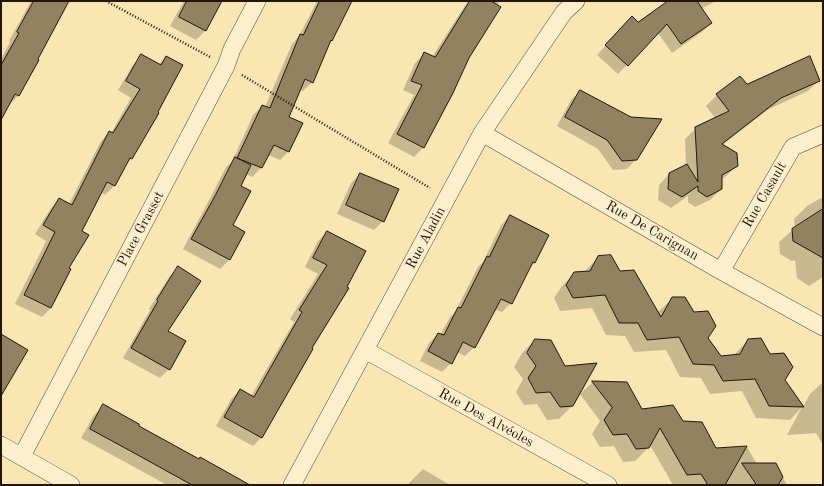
<!DOCTYPE html>
<meta charset="utf-8">
<style>
body{margin:0}
#map{position:relative;width:824px;height:486px;overflow:hidden;background:#fae6b3;font-family:"Old Standard TT",serif}
canvas{display:block}
.frame{position:absolute;inset:0;border:2px solid #24150b;pointer-events:none}
</style>
<div id="map">
<canvas width="824" height="486"></canvas>
<div class="frame"></div>
</div>
<script>
const c = document.querySelector('canvas').getContext('2d');
c.lineJoin = 'round';
function fillPath(path, color) { c.fillStyle = color; c.fill(path, 'evenodd'); }
function trace(path, color, width, dash) { c.strokeStyle = color; c.lineWidth = width; c.lineCap = dash ? 'butt' : 'round'; c.setLineDash(dash || []); c.stroke(path); }
function label(font, color, halo, rows, align = 'center') {
  c.font = font + ' "Old Standard TT",serif'; c.lineWidth = 3; c.setLineDash([]); c.textBaseline = 'middle'; c.strokeStyle = halo; c.fillStyle = color; for (const [text, x, y, turn = 0] of rows) {
    c.save(); c.translate(x, y); c.rotate((+turn || 0) * Math.PI / 180); c.textAlign = isNaN(turn) ? turn : align; if (halo) c.strokeText(text, 0, 0); c.fillText(text, 0, 0); c.restore();
  }
}
fillPath(new Path2D(`
 M 31,1 L 68,1 L 18,96 L 9,105 L 1,118 L 1,59 L 10,42 L 9,41 Z
 M 184,1 L 221,1 L 205,31 L 196,40 L 170,26 Z
 M 317,1 L 351,1 L 331,40 L 328,44 L 312,82 L 303,91 L 300,90 L 288,117 L 289,151 L 280,160 L 268,155 L 261,168 L 252,177 L 246,174 L 240,186 L 232,226 L 244,232 L 229,260 L 220,269 L 183,249 L 206,206 L 226,167 L 232,162 L 253,115 L 262,106 L 265,107 L 292,44 L 299,36 Z
 M 468,1 L 500,1 L 468,57 L 452,93 L 423,148 L 414,157 L 388,143 L 414,95 L 403,90 L 415,63 L 424,54 L 432,57 Z
 M 669,1 L 716,1 L 701,9 L 711,23 L 702,32 L 672,53 L 658,33 L 618,74 L 597,55 L 623,27 L 638,23 Z
 M 142,56 L 158,65 L 166,57 L 156,112 L 158,113 L 131,159 L 125,165 L 114,186 L 105,195 L 101,192 L 81,231 L 68,269 L 69,270 L 51,308 L 42,317 L 15,304 L 46,241 L 35,234 L 51,208 L 60,199 L 69,204 L 101,141 L 110,132 L 111,133 L 131,98 L 118,90 L 133,65 Z
 M 740,77 L 747,85 L 819,80 L 808,91 L 769,109 L 722,145 L 737,166 L 725,177 L 721,180 L 721,189 L 710,200 L 695,207 L 688,202 L 688,196 L 671,208 L 658,200 L 659,185 L 670,173 L 686,166 L 685,139 L 696,128 L 715,118 L 706,106 L 717,95 Z
 M 580,91 L 636,159 L 627,169 L 613,170 L 598,149 L 557,126 L 571,100 Z
 M 360,174 L 383,221 L 374,230 L 337,214 L 351,183 Z
 M 821,198 L 823,199 L 823,277 L 809,286 L 797,278 L 795,260 L 792,261 L 780,254 L 779,242 L 795,228 L 794,219 L 807,206 Z
 M 510,216 L 535,262 L 528,269 L 511,303 L 502,312 L 494,309 L 474,347 L 465,356 L 457,352 L 451,363 L 442,372 L 420,361 L 429,343 L 438,334 L 440,335 L 450,317 L 455,312 L 478,267 L 483,262 L 501,225 Z
 M 327,232 L 364,252 L 262,437 L 253,446 L 216,426 L 231,399 L 240,390 L 251,396 L 294,322 L 290,319 L 318,274 L 305,267 L 318,241 Z
 M 599,257 L 620,272 L 658,314 L 659,311 L 673,298 L 707,338 L 720,357 L 734,355 L 748,340 L 784,380 L 803,407 L 810,394 L 823,382 L 823,445 L 816,433 L 787,435 L 802,407 L 790,420 L 756,418 L 742,391 L 710,394 L 701,378 L 680,377 L 666,350 L 634,352 L 625,336 L 606,335 L 592,308 L 560,311 L 554,298 L 562,286 L 575,273 L 584,272 Z
 M 178,268 L 166,332 L 169,369 L 160,378 L 123,358 L 150,310 L 149,309 L 169,277 Z
 M 535,340 L 572,406 L 559,419 L 547,420 L 537,404 L 524,405 L 516,392 L 523,379 L 514,367 L 522,353 Z
 M 593,382 L 641,410 L 682,422 L 716,449 L 747,447 L 757,464 L 775,464 L 787,485 L 673,485 L 650,445 L 648,448 L 635,461 L 623,462 L 614,446 L 600,447 L 592,434 L 600,421 L 580,394 Z
 M 103,406 L 137,426 L 236,485 L 167,485 L 81,438 L 94,415 Z
 M 423,469 L 450,485 L 407,485 Z`), '#0003');
const building = new Path2D(`
 M 34,1 L 69,1 L 38,59 L 39,60 L 19,96 L 15,94 L 1,120 L 1,65 L 19,33 L 17,32 Z
 M 187,1 L 222,1 L 206,31 L 179,17 Z
 M 320,1 L 352,1 L 332,41 L 331,40 L 313,83 L 305,79 L 289,117 L 303,123 L 289,152 L 274,145 L 262,168 L 237,158 L 262,105 L 270,108 L 300,34 L 303,35 Z
 M 470,1 L 491,1 L 501,7 L 469,58 L 453,93 L 424,148 L 397,134 L 422,85 L 411,81 L 424,52 L 435,57 Z
 M 668,1 L 697,1 L 712,23 L 681,44 L 667,24 L 628,66 L 605,45 L 632,16 L 638,22 Z
 M 141,54 L 161,65 L 166,56 L 183,65 L 158,112 L 159,113 L 132,159 L 130,158 L 115,186 L 107,182 L 82,231 L 89,235 L 69,268 L 71,269 L 51,308 L 24,295 L 55,232 L 43,225 L 59,198 L 72,205 L 109,131 L 113,133 L 140,89 L 126,81 Z
 M 810,56 L 820,81 L 781,98 L 722,144 L 737,153 L 738,166 L 722,175 L 722,189 L 707,197 L 698,191 L 698,186 L 682,197 L 668,189 L 669,173 L 687,164 L 698,182 L 695,127 L 729,111 L 716,94 L 740,76 L 747,84 Z
 M 580,90 L 631,117 L 662,119 L 637,160 L 622,161 L 607,140 L 565,117 Z
 M 235,157 L 251,165 L 241,186 L 251,191 L 233,225 L 245,232 L 230,260 L 191,239 L 215,196 Z
 M 360,173 L 399,189 L 384,222 L 346,205 Z
 M 823,209 L 823,258 L 793,241 L 792,229 Z
 M 510,215 L 549,235 L 535,263 L 533,262 L 512,304 L 501,299 L 475,348 L 463,342 L 452,364 L 428,351 L 438,333 L 444,335 L 458,307 L 461,308 L 487,256 L 489,257 Z
 M 327,231 L 366,251 L 347,287 L 349,288 L 312,348 L 313,349 L 262,438 L 224,417 L 240,389 L 254,397 L 302,312 L 299,310 L 327,265 L 313,258 Z
 M 611,255 L 620,271 L 634,270 L 661,317 L 672,297 L 685,297 L 694,312 L 708,311 L 716,326 L 708,338 L 721,356 L 740,354 L 748,339 L 761,338 L 770,354 L 784,353 L 793,367 L 785,380 L 804,407 L 769,406 L 755,379 L 723,381 L 714,365 L 693,364 L 679,337 L 647,340 L 638,323 L 619,323 L 605,295 L 573,298 L 566,285 L 574,272 L 590,271 L 598,256 Z
 M 178,266 L 201,281 L 168,331 L 186,341 L 170,370 L 131,348 L 158,301 L 157,300 Z
 M 1,334 L 28,350 L 1,396 Z
 M 535,339 L 551,340 L 565,366 L 597,363 L 573,406 L 560,407 L 550,392 L 536,393 L 528,378 L 536,366 L 527,353 Z
 M 592,381 L 627,382 L 642,409 L 673,405 L 683,421 L 702,422 L 716,448 L 747,446 L 725,485 L 708,485 L 701,474 L 687,475 L 660,428 L 649,448 L 636,449 L 627,434 L 613,435 L 604,420 L 612,408 Z
 M 103,404 L 139,424 L 139,426 L 199,459 L 200,457 L 250,485 L 192,485 L 136,454 L 90,429 Z
 M 742,463 L 776,463 L 783,477 L 778,485 L 757,485 Z`);
fillPath(building, '#938262');
trace(building, '#24150b', 1);
const street = new Path2D(`
 M 482,133 L 721,271 L 823,327
 M 721,271 L 793,147 L 823,134
 M 365,350 L 608,485
 M 1,445 L 71,485
 M 22,456 L 226,66 L 232,49 L 257,1
 M 292,485 L 482,133 L 564,12 L 576,1`);
trace(street, '#5a4935', 18);
trace(new Path2D(`
 M 106,1 L 210,57
 M 242,75 L 430,188`), '#24150b', 2.5, [1, 2]);
trace(street, '#fcefce', 17);
label('14px', '#24150b', '#fcefce', [
 ["Rue Casault",765,195,-60],
 ["Place Grasset",141,229,-62],
 ["Rue De Carignan",652,231,30],
 ["Rue Aladin",426,238,-62],
 ["Rue Des Alvéoles",486,418,29]
]);
</script>
